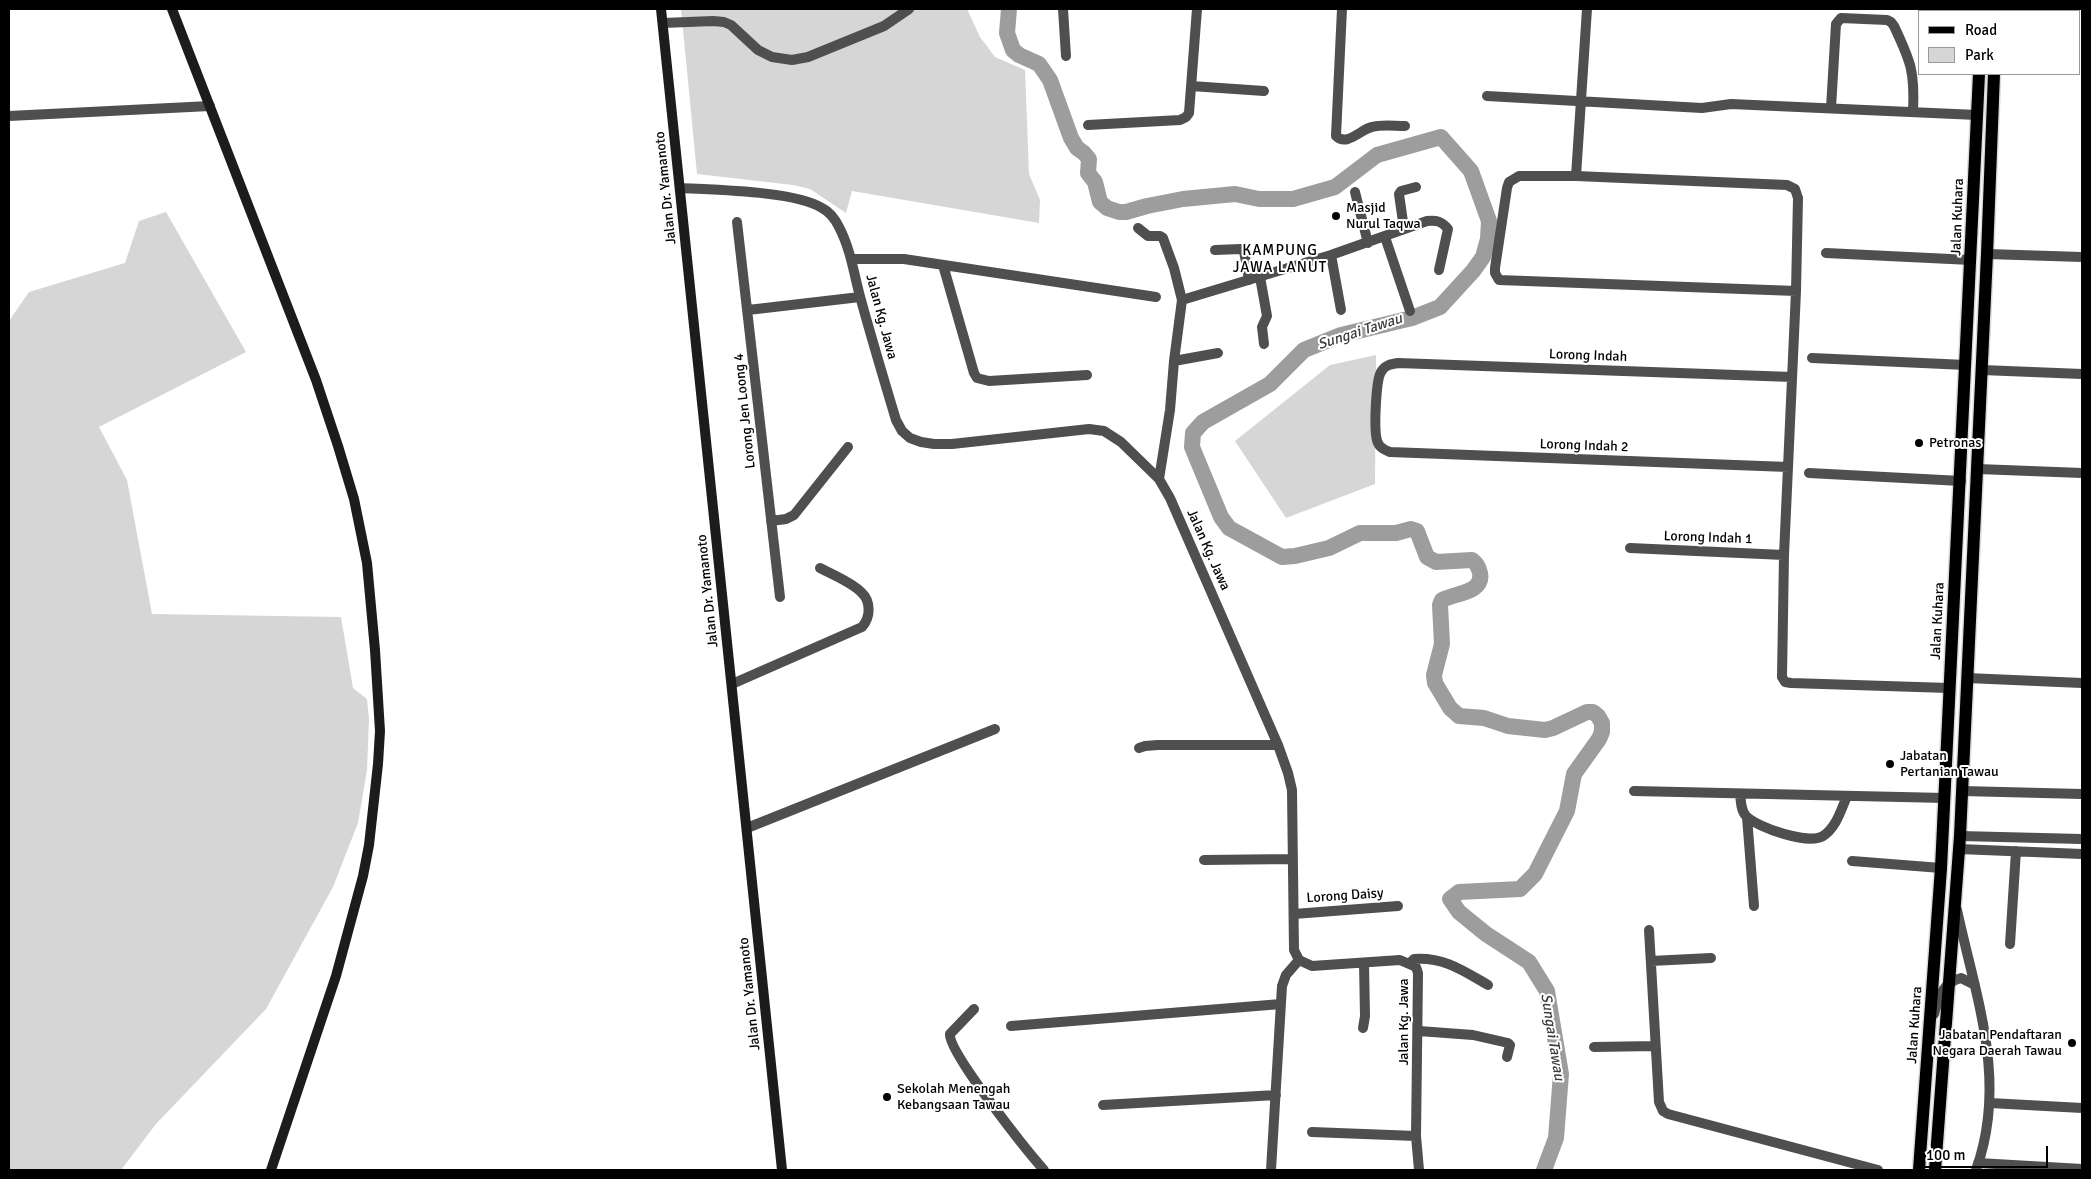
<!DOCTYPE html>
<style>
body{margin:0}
#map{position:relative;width:2091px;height:1179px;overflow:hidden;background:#fff;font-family:Signika,sans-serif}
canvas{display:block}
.frame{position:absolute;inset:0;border:10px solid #000;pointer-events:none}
.legend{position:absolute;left:1918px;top:10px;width:162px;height:65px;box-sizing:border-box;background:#fff;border:1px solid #999;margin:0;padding:6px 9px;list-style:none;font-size:15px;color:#000}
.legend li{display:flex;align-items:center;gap:10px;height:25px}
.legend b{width:25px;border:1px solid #999}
.scale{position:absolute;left:1918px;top:1146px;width:130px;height:22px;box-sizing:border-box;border:2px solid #000;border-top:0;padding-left:6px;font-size:15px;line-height:18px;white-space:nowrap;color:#000;-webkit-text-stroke:4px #fff;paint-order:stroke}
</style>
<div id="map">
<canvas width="2091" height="1179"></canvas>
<div class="frame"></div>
<ul class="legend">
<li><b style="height:6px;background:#000"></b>Road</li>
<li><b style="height:14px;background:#d6d6d6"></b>Park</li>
</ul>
<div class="scale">100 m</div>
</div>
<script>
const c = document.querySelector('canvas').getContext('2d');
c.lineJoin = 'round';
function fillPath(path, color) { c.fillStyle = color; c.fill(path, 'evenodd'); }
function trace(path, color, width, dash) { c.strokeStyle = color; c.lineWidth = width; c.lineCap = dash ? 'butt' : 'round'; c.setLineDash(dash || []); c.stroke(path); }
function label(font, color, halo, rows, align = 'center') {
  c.font = font + ' Signika,sans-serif'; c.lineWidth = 4; c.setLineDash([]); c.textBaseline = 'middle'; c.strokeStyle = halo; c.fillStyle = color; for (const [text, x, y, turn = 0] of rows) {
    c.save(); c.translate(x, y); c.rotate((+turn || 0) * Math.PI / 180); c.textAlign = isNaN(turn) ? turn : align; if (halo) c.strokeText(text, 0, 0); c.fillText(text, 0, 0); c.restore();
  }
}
fillPath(new Path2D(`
 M 681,9 L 967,9 L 980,37 L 995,57 L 1025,70 L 1029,174 L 1040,200 L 1039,223 L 852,191 L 846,213 L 810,189 L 793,185 L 697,174 Z
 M 166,212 L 246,352 L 99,427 L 127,480 L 152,614 L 341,617 L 353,688 L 367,699 L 369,719 L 367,770 L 358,823 L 333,887 L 266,1009 L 156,1124 L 121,1170 L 9,1170 L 9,321 L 29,292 L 125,263 L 139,221 Z
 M 1376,355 L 1375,484 L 1286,518 L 1235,441 L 1330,365 Z`), '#d6d6d6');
trace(new Path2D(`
 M 1009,9 L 1007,33 L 1013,50 L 1019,55 L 1039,64 L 1050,80 L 1071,138 L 1077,148 L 1084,153 L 1089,159 L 1088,173 L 1095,182 L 1100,202 L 1107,208 L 1119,212 L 1126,212 L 1147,206 L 1183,199 L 1235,194 L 1259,199 L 1293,199 L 1335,187 L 1377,155 L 1441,137 L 1471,171 L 1489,221 L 1488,239 L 1483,257 L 1473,271 L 1440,307 L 1412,318 L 1341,335 L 1304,350 L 1270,384 L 1203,422 L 1193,433 L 1192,447 L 1221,517 L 1229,528 L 1282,557 L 1295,556 L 1329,548 L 1360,533 L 1396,533 L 1411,529 L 1417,531 L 1427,557 L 1436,562 L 1472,560 C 1477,564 1478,566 1480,573 C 1484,593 1455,593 1442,600 L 1440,605 L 1442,644 L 1434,675 L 1435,683 L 1450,708 L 1459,716 L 1484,718 L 1508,726 L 1545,730 L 1553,728 L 1587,712 L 1593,712 L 1598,716 L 1602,723 L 1602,732 L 1599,739 L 1574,774 L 1567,811 L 1535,874 L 1520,889 L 1459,892 L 1450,899 L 1459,912 L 1486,934 L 1529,962 L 1547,991 L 1561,1074 L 1556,1138 L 1544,1170`), '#9d9d9d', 16);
const primary = new Path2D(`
 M 1959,9 L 1960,11
 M 1979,9 L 1979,11
 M 1994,9 L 1994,11
 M 1919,1170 L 1941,868 L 1979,74
 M 1935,1170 L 1960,836 L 1987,254 L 1994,74`);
trace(primary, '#dbdbdb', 15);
trace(new Path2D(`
 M 1063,9 L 1066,56
 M 1342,9 L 1336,136 C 1347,147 1361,129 1372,127 C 1382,124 1394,126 1405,126
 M 663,23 L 713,21 L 724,22 L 731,25 L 758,50 L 772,57 L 792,60 L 808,57 L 884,26 L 909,9
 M 1191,86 L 1264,91
 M 1487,96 L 1702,108 L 1731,104 L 1977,115
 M 1831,108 L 1836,24 L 1841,18 L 1887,20 L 1891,22 L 1894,26 C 1911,62 1915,72 1913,112
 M 9,116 L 210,106
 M 1088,125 L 1180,120 L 1186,117 L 1189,113 L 1197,9
 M 1519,176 L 1576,176 L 1787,185 L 1795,189 L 1798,198 L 1796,291 L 1499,280 L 1495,273 L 1495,268 L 1507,188 L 1509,182 Z
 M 1576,176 L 1587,9
 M 680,188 C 714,190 795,191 822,208 C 830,212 835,219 839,227 C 851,250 854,275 861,300 C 872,340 884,380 896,420 L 902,431 L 910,438 L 921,442 L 934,444 L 952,444 L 1089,429 L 1104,431 L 1121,442 L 1159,479 L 1170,498 L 1278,745 L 1288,773 L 1292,790 L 1294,950 L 1299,960 L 1312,966 L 1400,960 L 1416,967 L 1418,973 L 1416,1136 L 1419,1170
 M 1355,192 L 1368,243
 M 737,222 L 780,597
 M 1138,228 L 1148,236 L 1160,236 L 1163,238 L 1174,268 L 1182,300 L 1174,361 L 1170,410 L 1159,479
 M 1404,229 L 1399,194 L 1401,191 L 1416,187
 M 1385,237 L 1410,311
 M 1215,250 L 1241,249 L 1244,251 L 1249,280
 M 1826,253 L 1971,260
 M 1987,254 L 2082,257
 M 1331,255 L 1341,310
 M 851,259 L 904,259 L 1156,297
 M 943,265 L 974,373 L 977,378 L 989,381 L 1087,375
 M 1260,277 L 1267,316 L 1262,327 L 1264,344
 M 1796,291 L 1784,555 L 1782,677 L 1785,682 L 1791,683 L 1949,688
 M 1182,300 L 1331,255 L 1427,221 C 1436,220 1442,221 1448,229 L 1439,270
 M 748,310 L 860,297
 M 1812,358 L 1966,365
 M 1174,361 L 1218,353
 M 1982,370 L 2082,374
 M 1788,467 L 1390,452 C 1385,450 1380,448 1378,443 C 1373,434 1376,380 1381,372 C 1385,365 1391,364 1398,363 L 1792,377
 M 1978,469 L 2082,473
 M 1809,473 L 1961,481
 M 771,521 L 786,519 L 794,515 L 848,447
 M 1630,548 L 1784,555
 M 1967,678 L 2082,683
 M 732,684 L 862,627 C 871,617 871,601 861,592 C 851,582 833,575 820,568
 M 1139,748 L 1145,746 L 1158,745 L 1278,745
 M 1634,791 L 1945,798
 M 1962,791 L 2082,794
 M 1740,794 C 1741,802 1741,811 1746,816 C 1758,828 1809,845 1823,836 C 1836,828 1841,810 1847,796
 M 1747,817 L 1754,906
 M 747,828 L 995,729
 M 1960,836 L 2081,839
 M 1959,849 L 2082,854
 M 1204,860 L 1293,859
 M 1852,861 L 1941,868
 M 1957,910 C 1976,998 2008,1081 1976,1170
 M 1294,914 L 1398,906
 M 1649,930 L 1659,1102 L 1663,1111 L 1668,1114 L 1878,1170
 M 2010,944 L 2016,851
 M 1651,961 L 1711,958
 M 1410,963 L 1414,959 C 1444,957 1462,970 1488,985
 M 974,1009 L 950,1034 C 948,1052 1028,1152 1044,1170
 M 1934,1014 C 1939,997 1942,983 1961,978 L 1975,985
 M 1011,1026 L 1281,1004
 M 1363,1028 L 1365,1016 L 1364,963
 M 1419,1031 L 1473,1035 L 1508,1043 L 1510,1045 L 1507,1057
 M 1594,1047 L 1655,1046
 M 1990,1103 L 2082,1108
 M 1103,1105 L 1276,1095
 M 1312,1132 L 1416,1136
 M 1978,1163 L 2082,1169
 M 1271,1170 L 1282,986 L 1286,975 L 1299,960`), '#4f4f4f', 10);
trace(new Path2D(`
 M 172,9 L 316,380 L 338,446 L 354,499 L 367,563 L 375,650 L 380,731 L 378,764 L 369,845 L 363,876 L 336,976 L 271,1170
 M 661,9 L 782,1170`), '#1c1c1c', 10);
trace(primary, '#000', 12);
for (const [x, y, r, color] of [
 [1336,216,5,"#000"],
 [1919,443,5,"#000"],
 [1890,764,5,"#000"],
 [2072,1043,5,"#000"],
 [887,1097,5,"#000"]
]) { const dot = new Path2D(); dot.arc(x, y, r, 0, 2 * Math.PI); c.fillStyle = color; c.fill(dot); trace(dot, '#fff', 2); }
label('14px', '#000', '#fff', [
 ["Jalan Dr. Yamanoto",666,188,-96],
 ["Jalan Kuhara",1958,217,-88],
 ["Jalan Kg. Jawa",881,317,75],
 ["Lorong Indah",1588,356,2],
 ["Lorong Jen Loong 4",745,411,-96],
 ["Lorong Indah 2",1584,446,2],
 ["Lorong Indah 1",1708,538,2],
 ["Jalan Kg. Jawa",1208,550,66],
 ["Jalan Dr. Yamanoto",708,591,-96],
 ["Jalan Kuhara",1938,621,-87],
 ["Lorong Daisy",1345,896,-4],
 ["Jalan Dr. Yamanoto",750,994,-96],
 ["Jalan Kg. Jawa",1404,1022,-90],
 ["Jalan Kuhara",1915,1025,-86]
]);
label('14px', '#000', '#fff', [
 ["Masjid",1346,208],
 ["Nurul Taqwa",1346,224],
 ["Petronas",1929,443],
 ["Jabatan",1900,756],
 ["Pertanian Tawau",1900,772],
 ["Jabatan Pendaftaran",2062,1035,"right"],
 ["Negara Daerah Tawau",2062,1051,"right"],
 ["Sekolah Menengah",897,1089],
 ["Kebangsaan Tawau",897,1105]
], 'left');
c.letterSpacing = '1px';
label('15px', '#000', '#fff', [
 ["KAMPUNG",1280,251],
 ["JAWA LANUT",1280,268]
]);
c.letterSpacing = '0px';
label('italic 15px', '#3e3e3e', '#fff', [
 ["Sungai Tawau",1360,332,-18],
 ["Sungai Tawau",1552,1037,81]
]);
</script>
